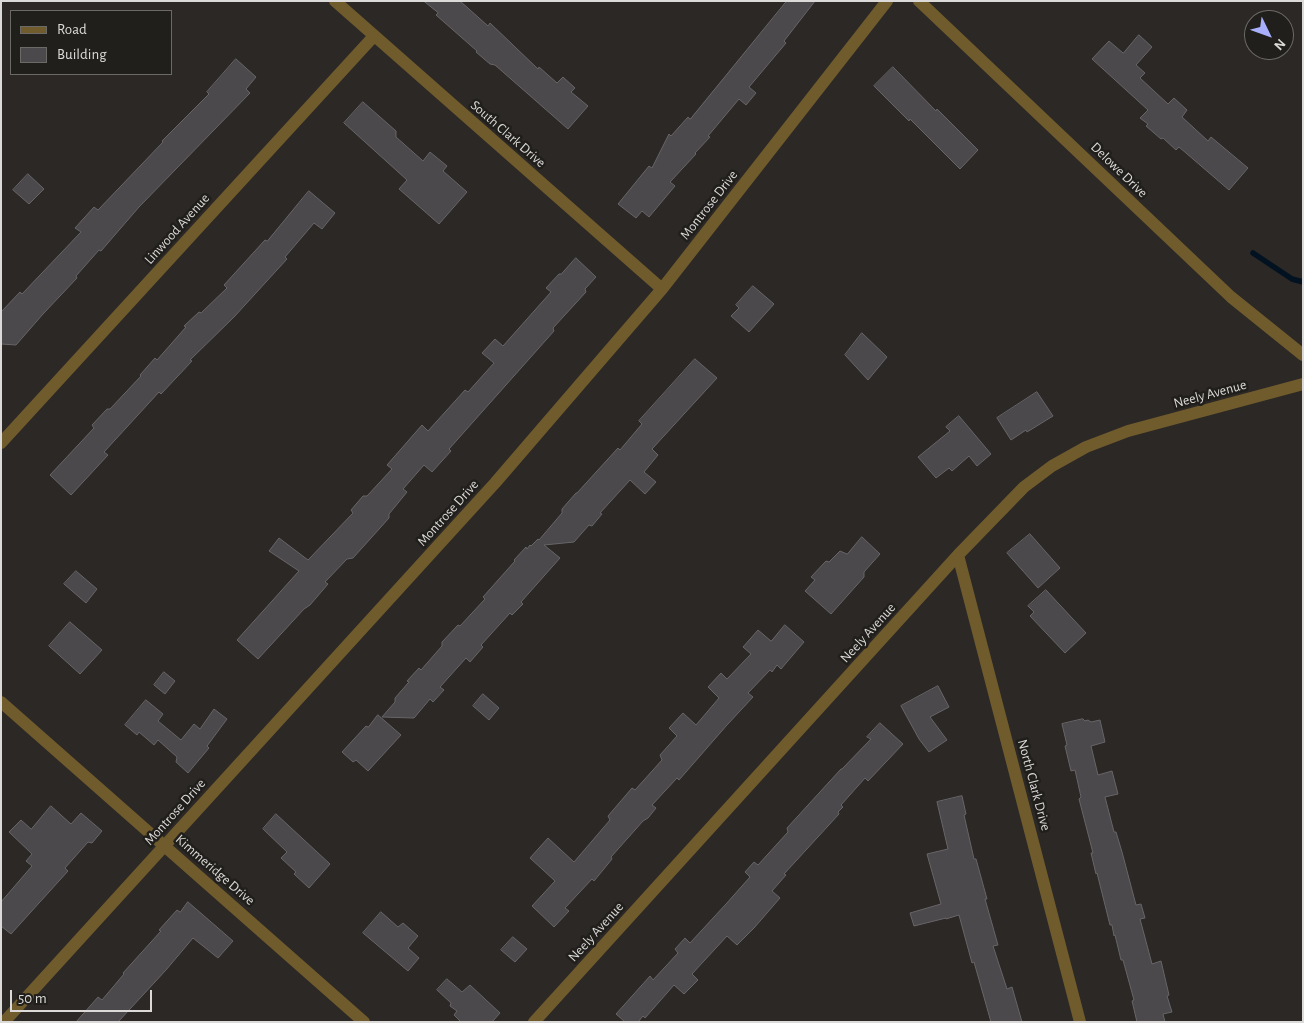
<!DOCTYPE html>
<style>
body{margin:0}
#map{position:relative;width:1304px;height:1023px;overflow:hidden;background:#2b2825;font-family:"Alegreya Sans",sans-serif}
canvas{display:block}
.frame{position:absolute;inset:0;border:2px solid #dcdad8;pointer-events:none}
.legend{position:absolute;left:10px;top:10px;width:162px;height:65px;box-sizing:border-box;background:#211f1c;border:1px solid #6c6a67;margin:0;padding:6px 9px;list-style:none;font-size:15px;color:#dcdad8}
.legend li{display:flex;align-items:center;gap:10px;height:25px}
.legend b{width:25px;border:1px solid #6c6a67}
.north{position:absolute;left:1244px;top:10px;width:50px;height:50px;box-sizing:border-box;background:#211f1c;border:1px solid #6c6a67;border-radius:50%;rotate:132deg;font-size:14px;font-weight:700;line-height:20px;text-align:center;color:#dcdad8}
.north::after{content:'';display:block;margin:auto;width:18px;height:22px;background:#a8b0fc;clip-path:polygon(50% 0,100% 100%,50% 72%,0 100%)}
.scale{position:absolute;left:10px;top:990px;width:142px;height:22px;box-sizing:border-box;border:2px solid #dcdad8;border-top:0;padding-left:6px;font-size:15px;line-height:18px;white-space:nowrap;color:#dcdad8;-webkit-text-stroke:4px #211f1c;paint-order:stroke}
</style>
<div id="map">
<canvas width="1304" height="1023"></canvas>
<div class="frame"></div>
<ul class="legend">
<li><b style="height:6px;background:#705b2d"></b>Road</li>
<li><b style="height:14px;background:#4c494d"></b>Building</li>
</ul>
<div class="north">N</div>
<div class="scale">50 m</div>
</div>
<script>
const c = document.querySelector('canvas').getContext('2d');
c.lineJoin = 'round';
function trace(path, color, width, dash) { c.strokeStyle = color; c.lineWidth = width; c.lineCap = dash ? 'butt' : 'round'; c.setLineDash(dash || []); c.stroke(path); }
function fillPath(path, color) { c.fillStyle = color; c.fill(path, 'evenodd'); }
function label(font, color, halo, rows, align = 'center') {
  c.font = font + ' "Alegreya Sans",sans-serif'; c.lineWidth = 5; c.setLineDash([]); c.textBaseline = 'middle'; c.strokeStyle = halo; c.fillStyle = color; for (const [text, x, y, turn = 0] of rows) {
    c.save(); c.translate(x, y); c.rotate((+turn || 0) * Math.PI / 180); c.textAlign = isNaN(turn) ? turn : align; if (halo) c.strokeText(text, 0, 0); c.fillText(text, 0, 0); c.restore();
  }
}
trace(new Path2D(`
 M 1253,253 L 1292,279 L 1303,282`), '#021220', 5.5);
const building = new Path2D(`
 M 424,1 L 460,1 L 488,26 L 490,23 L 538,69 L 539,67 L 557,83 L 563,77 L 575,88 L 571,92 L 588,106 L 568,129 L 495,65 L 490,64 L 476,52 L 477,51 L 436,15 L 438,13 Z
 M 787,1 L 815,1 L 784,41 L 786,43 L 749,87 L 756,93 L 746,105 L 739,99 L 708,136 L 710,137 L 695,153 L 696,154 L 670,182 L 675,186 L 649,217 L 642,211 L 636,218 L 618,204 L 649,166 L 652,168 L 669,134 L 671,136 L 688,117 L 690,119 Z
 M 1139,35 L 1152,47 L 1136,65 L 1145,73 L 1140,78 L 1168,104 L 1174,98 L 1187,110 L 1182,117 L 1208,141 L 1211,137 L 1248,168 L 1229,190 L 1179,147 L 1176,150 L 1163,138 L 1161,139 L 1146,126 L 1148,124 L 1140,118 L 1148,110 L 1092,59 L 1109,41 L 1123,53 Z
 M 236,59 L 256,77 L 246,89 L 250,93 L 139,207 L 101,251 L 99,250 L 76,276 L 77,278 L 43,314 L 16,345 L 1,344 L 1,312 L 20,292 L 22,294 L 81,232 L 75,228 L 94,207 L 98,210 L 163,142 L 162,141 L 209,94 L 207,92 Z
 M 893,67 L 936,111 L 937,109 L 978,150 L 960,169 L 910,119 L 909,121 L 874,86 Z
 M 363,102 L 396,131 L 396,137 L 423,161 L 430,152 L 447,166 L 443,171 L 467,192 L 439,224 L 399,189 L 407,180 L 344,123 Z
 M 28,174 L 44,189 L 29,204 L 13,190 Z
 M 309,191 L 335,213 L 322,229 L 314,223 L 285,257 L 287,259 L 234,317 L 190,360 L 192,361 L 161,394 L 159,392 L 104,452 L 108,455 L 71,495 L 50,475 L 94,428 L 92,425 L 107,409 L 110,409 L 141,376 L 140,375 L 155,358 L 157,360 L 186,327 L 184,326 L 199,312 L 201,313 L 227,288 L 224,285 L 265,240 L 267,241 Z
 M 576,258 L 596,277 L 585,289 L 586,292 L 553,328 L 554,331 L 449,449 L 451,451 L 432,472 L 424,465 L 403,489 L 407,492 L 389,514 L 389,518 L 353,558 L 347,559 L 325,582 L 328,584 L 310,605 L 304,609 L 258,659 L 237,640 L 299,571 L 269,551 L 279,538 L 308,560 L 353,513 L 351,510 L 363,496 L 367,496 L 392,469 L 387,465 L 422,425 L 428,431 L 465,390 L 468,392 L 494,363 L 482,353 L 495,339 L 503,346 L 551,292 L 546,288 L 559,274 L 561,274 Z
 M 753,286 L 774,304 L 749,332 L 731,316 L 739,308 L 736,305 Z
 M 862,333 L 887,357 L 868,380 L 845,355 Z
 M 695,359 L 717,378 L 652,449 L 658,455 L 644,472 L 656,482 L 645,494 L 630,480 L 600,513 L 602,514 L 592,526 L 589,525 L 574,542 L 544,545 L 560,558 L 521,602 L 523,604 L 512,615 L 510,613 L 481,645 L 483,647 L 470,662 L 466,658 L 440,687 L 444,690 L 433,702 L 430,699 L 414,718 L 382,717 L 395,702 L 395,698 L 409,682 L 407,681 L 419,668 L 421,670 L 442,646 L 442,642 L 458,625 L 460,626 L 485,599 L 483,597 L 515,561 L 514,560 L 526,547 L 527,549 L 530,545 L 531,546 L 538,539 L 539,540 L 562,513 L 562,509 L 576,493 L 577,493 L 618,448 L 620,450 L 642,424 L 639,421 Z
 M 1037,392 L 1053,416 L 1027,432 L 1026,430 L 1011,440 L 997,418 Z
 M 959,416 L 991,454 L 977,466 L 969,456 L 952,471 L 949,468 L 936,478 L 918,457 L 950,431 L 946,427 Z
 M 1030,534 L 1060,568 L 1038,588 L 1007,553 Z
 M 862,537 L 880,554 L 864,572 L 864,577 L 831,614 L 805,591 L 815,580 L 811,577 L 826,561 L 829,562 L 840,551 L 847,554 Z
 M 76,571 L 97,589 L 86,603 L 64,584 Z
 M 1046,590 L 1086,633 L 1065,653 L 1030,616 L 1034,612 L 1028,606 Z
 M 70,622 L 102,650 L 80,674 L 49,646 Z
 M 785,625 L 804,642 L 781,669 L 777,665 L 772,672 L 770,670 L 748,693 L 753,697 L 727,725 L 679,780 L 677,778 L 652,805 L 656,808 L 648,818 L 643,821 L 611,857 L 612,859 L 594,881 L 592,879 L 565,908 L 569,911 L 554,927 L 532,906 L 555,881 L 530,858 L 548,838 L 574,862 L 610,820 L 608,816 L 632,788 L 635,790 L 662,760 L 660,755 L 677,736 L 669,728 L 683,713 L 696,725 L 719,698 L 708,687 L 721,673 L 727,679 L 751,654 L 743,647 L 758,630 L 771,641 Z
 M 164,672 L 175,681 L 165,694 L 154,685 Z
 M 938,686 L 949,707 L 930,717 L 947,740 L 929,752 L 919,739 L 901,706 Z
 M 483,694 L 499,708 L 489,720 L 473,706 Z
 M 146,700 L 163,714 L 158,721 L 181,740 L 194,724 L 200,729 L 214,709 L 227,719 L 207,746 L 209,748 L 188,773 L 176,762 L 177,757 L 158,740 L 154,745 L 139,732 L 137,735 L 125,725 Z
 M 378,715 L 401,735 L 368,771 L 356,760 L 353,762 L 342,752 L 366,726 L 368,727 Z
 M 1083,719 L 1085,721 L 1088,720 L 1091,722 L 1100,720 L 1105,742 L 1091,746 L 1098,775 L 1112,771 L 1118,794 L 1105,797 L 1114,832 L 1116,832 L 1122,852 L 1136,905 L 1141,904 L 1145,918 L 1140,919 L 1152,964 L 1161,961 L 1169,995 L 1167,996 L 1172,1012 L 1163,1014 L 1165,1022 L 1137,1022 L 1132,1001 L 1134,1000 L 1123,960 L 1121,960 L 1115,935 L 1114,936 L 1112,925 L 1110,925 L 1097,873 L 1096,874 L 1091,853 L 1093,853 L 1079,799 L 1081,797 L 1075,770 L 1071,771 L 1065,746 L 1067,745 L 1062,724 Z
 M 880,723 L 903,744 L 868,781 L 865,778 L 841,805 L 843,807 L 838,812 L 839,814 L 784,874 L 786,875 L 772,891 L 780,898 L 754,928 L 737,945 L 727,936 L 692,974 L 698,980 L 684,994 L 674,985 L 645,1018 L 643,1016 L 638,1022 L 625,1022 L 616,1014 L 650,976 L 653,980 L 678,953 L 675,949 L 685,938 L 690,943 L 726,904 L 750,877 L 745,872 L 754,862 L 758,865 L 788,832 L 787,828 L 841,769 L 842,769 L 871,739 L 867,737 Z
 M 962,796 L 966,814 L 964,815 L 974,859 L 976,859 L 987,899 L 985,899 L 998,945 L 993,946 L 1007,989 L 1012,987 L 1022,1022 L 991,1022 L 974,962 L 972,963 L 959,915 L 946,919 L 946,918 L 914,926 L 910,913 L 941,904 L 927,854 L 948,849 L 937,802 Z
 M 51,806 L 71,824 L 81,813 L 102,831 L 92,843 L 88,842 L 65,868 L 68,871 L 11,934 L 1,926 L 1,902 L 32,866 L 26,861 L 32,854 L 9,832 L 21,820 L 31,829 Z
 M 276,814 L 330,864 L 309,888 L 294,874 L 296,872 L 281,858 L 287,852 L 263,829 Z
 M 188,902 L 233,941 L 218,958 L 193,938 L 166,970 L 118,1022 L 76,1022 L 98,997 L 102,1000 L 124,974 L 123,973 L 161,931 L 159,930 L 177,910 L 180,912 Z
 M 381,912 L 398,927 L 403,923 L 418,936 L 408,948 L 419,958 L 408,971 L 363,933 Z
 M 513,937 L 527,949 L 515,962 L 501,950 Z
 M 447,979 L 462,992 L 470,985 L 500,1013 L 492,1022 L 461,1022 L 454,1015 L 457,1011 L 450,1006 L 451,1003 L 437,990 Z`);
fillPath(building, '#4c494d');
trace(building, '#686569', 1);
trace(new Path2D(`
 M 335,1 L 662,289
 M 919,1 L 1231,297 L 1303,355
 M 1,443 L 374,36
 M 958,555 L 1080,1022
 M 1,702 L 364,1022
 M 4,1022 L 495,483 L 662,289 L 887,1
 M 534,1022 L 958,555 L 1024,487 L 1052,466 L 1086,447 L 1128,431 L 1303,384`), '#705b2d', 12);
label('14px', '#dcdad8', '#211f1c', [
 ["South Clark Drive",508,134,41],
 ["Delowe Drive",1119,170,44],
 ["Montrose Drive",709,205,-52],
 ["Linwood Avenue",177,229,-48],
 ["Neely Avenue",1210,394,-15],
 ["Montrose Drive",448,513,-48],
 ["Neely Avenue",868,633,-48],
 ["North Clark Drive",1034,785,75],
 ["Montrose Drive",175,812,-48],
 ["Kimmeridge Drive",215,870,41],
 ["Neely Avenue",596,932,-48]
]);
</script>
